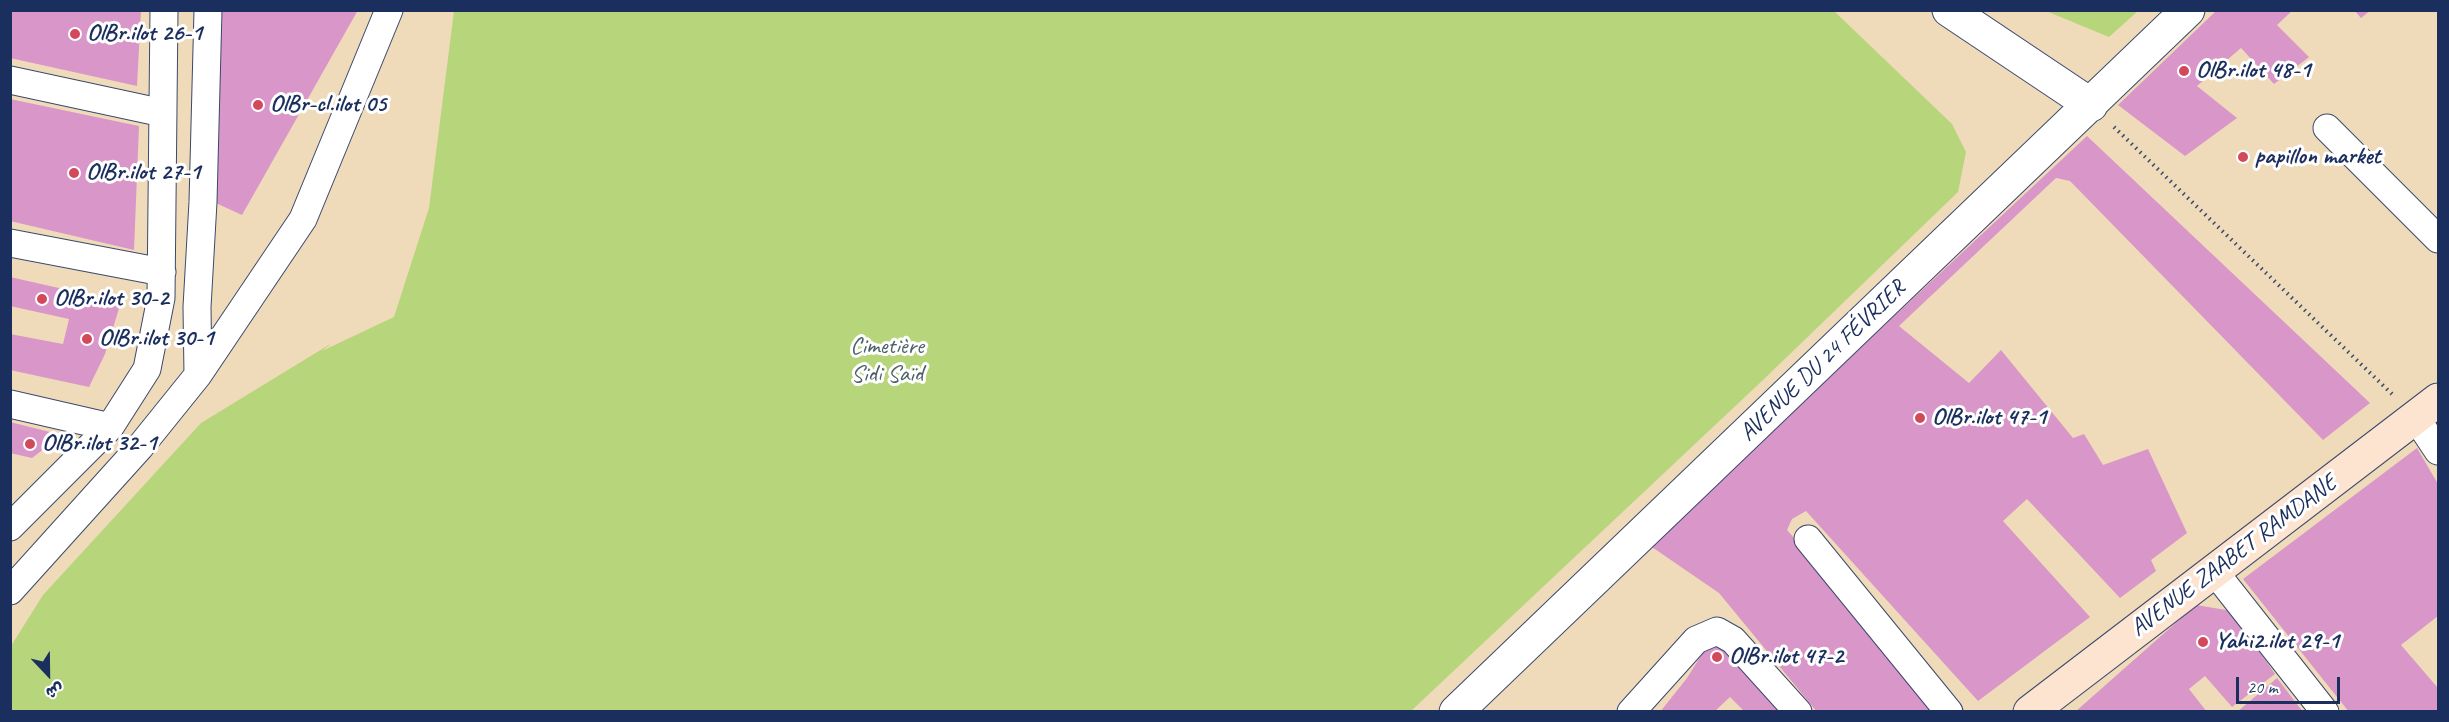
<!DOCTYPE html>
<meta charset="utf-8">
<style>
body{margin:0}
#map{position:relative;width:2449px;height:722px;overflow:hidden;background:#efdbb9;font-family:Caveat,"Playpen Sans Arabic",sans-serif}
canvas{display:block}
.frame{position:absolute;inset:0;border:12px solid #1b2f5e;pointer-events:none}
.north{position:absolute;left:18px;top:644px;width:60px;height:60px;-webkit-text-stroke:4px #fff;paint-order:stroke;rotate:158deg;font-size:16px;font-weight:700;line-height:24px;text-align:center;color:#1b2f5e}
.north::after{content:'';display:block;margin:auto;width:21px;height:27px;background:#1b2f5e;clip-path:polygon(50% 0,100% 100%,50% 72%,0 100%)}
.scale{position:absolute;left:2236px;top:677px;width:104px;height:27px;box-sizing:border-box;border:3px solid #1b2f5e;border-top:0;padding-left:8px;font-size:18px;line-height:21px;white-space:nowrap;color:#1b2f5e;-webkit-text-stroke:4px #fff;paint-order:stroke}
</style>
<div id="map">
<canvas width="2449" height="722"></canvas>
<div class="frame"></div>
<div class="north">ش</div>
<div class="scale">20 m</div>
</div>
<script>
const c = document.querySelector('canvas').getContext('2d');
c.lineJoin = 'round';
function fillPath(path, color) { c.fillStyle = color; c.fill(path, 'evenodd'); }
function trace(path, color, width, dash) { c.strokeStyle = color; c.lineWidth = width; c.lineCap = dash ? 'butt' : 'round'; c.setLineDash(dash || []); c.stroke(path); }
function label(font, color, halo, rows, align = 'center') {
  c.font = font + ' Caveat,sans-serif'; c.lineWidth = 6; c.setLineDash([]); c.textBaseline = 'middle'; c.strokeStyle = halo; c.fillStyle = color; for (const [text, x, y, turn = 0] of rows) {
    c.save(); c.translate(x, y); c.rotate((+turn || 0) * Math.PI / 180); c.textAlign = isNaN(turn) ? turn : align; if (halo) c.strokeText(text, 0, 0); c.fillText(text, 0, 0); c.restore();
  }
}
fillPath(new Path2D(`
 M 454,11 L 1834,11 L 1952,124 L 1966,152 L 1958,192 L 1763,380 L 1411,711 L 11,711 L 11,646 L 43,595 L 201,423 L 332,343 L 322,351 L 394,317 L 429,208 Z
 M 2046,11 L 2138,11 L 2109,37 Z`), '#b7d57b');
fillPath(new Path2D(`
 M 10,10 L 141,10 L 137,86 L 10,58 Z
 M 215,10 L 358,10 L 242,215 L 207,199 Z
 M 2217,10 L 2293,10 L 2277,25 L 2309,57 L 2274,84 L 2241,48 L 2197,86 L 2237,118 L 2185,156 L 2118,105 Z
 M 2354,10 L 2371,10 L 2361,18 Z
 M 10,99 L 139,126 L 134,250 L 10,221 Z
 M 2087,136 L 2370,403 L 2323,440 L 2070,181 L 2056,178 L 1899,326 L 1969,383 L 2001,350 L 2073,438 L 2084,434 L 2103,465 L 2148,449 L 2187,533 L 2151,560 L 2156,571 L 2120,598 L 2027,499 L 2003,521 L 2090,617 L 1978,701 L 1806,511 L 1792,519 L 1787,530 L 1948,712 L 1817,712 L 1719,593 L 1649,545 Z
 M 10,277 L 121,302 L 105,354 L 89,387 L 10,370 L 10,334 L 63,344 L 69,319 L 10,306 Z
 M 10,422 L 62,435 L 32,458 L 10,453 Z
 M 2417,448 L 2438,484 L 2438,616 L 2401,645 L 2438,688 L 2438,712 L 2349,712 L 2243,579 Z
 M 2196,605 L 2232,611 L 2275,674 L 2232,707 L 2205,676 L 2189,689 L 2207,712 L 2075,712 Z
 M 1714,635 L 1784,712 L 1745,712 L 1730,697 L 1714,712 L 1660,712 L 1687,678 Z
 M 2277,678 L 2303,712 L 2237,712 Z`), '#d997c9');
const minor = new Path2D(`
 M 10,80 L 163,113
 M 2327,128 L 2438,239
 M 10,243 L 162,272
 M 198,375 L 197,307 L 203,202 L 208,10
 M 10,404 L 110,427
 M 2416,418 L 2438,451
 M 10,527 L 110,427 L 147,369 L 161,298 L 164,10
 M 1808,539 L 1949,712
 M 2214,571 L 2325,712
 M 10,591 L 140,447 L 198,375 L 303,219 L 389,10
 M 1631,712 L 1696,640 L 1717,631 L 1733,640 L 1798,712`);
const tertiary = new Path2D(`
 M 1949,10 L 2091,105
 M 1456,712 L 2188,10`);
const secondary = new Path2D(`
 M 2030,712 L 2438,400`);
trace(minor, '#3b496c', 29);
trace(tertiary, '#3b496c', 35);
trace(secondary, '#3b496c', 35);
trace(new Path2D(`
 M 2114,127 L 2392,394`), '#3b496c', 4, [1.5, 4.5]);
trace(minor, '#fff', 27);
trace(tertiary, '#fff', 33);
trace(secondary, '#fde4d1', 33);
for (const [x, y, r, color] of [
 [75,34,6,"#d1495b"],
 [2184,71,6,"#d1495b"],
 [258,105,6,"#d1495b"],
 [2243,157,6,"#d1495b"],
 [74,173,6,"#d1495b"],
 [42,299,6,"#d1495b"],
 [87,339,6,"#d1495b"],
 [1920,418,6,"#d1495b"],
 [30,444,6,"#d1495b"],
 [2203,642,6,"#d1495b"],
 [1717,657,6,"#d1495b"]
]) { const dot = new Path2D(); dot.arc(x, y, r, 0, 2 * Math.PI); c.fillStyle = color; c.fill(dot); trace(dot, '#fff', 2); }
label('bold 24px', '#1b2f5e', '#fff', [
 ["OlBr.ilot 26-1",87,34],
 ["OlBr.ilot 48-1",2196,71],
 ["OlBr-cl.ilot 05",270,105],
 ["papillon market",2255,157],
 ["OlBr.ilot 27-1",86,173],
 ["OlBr.ilot 30-2",54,299],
 ["OlBr.ilot 30-1",99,339],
 ["OlBr.ilot 47-1",1932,418],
 ["OlBr.ilot 32-1",42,444],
 ["Yahi2.ilot 29-1",2215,642],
 ["OlBr.ilot 47-2",1729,657]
], 'left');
label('24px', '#4a6167', '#fff', [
 ["Cimetière",887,347],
 ["Sidi Saïd",887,375]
]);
label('24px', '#1b2f5e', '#fff', [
 ["AVENUE DU 24 FÉVRIER",1823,361,-44],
 ["AVENUE ZAABET RAMDANE",2234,556,-37]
]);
</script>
